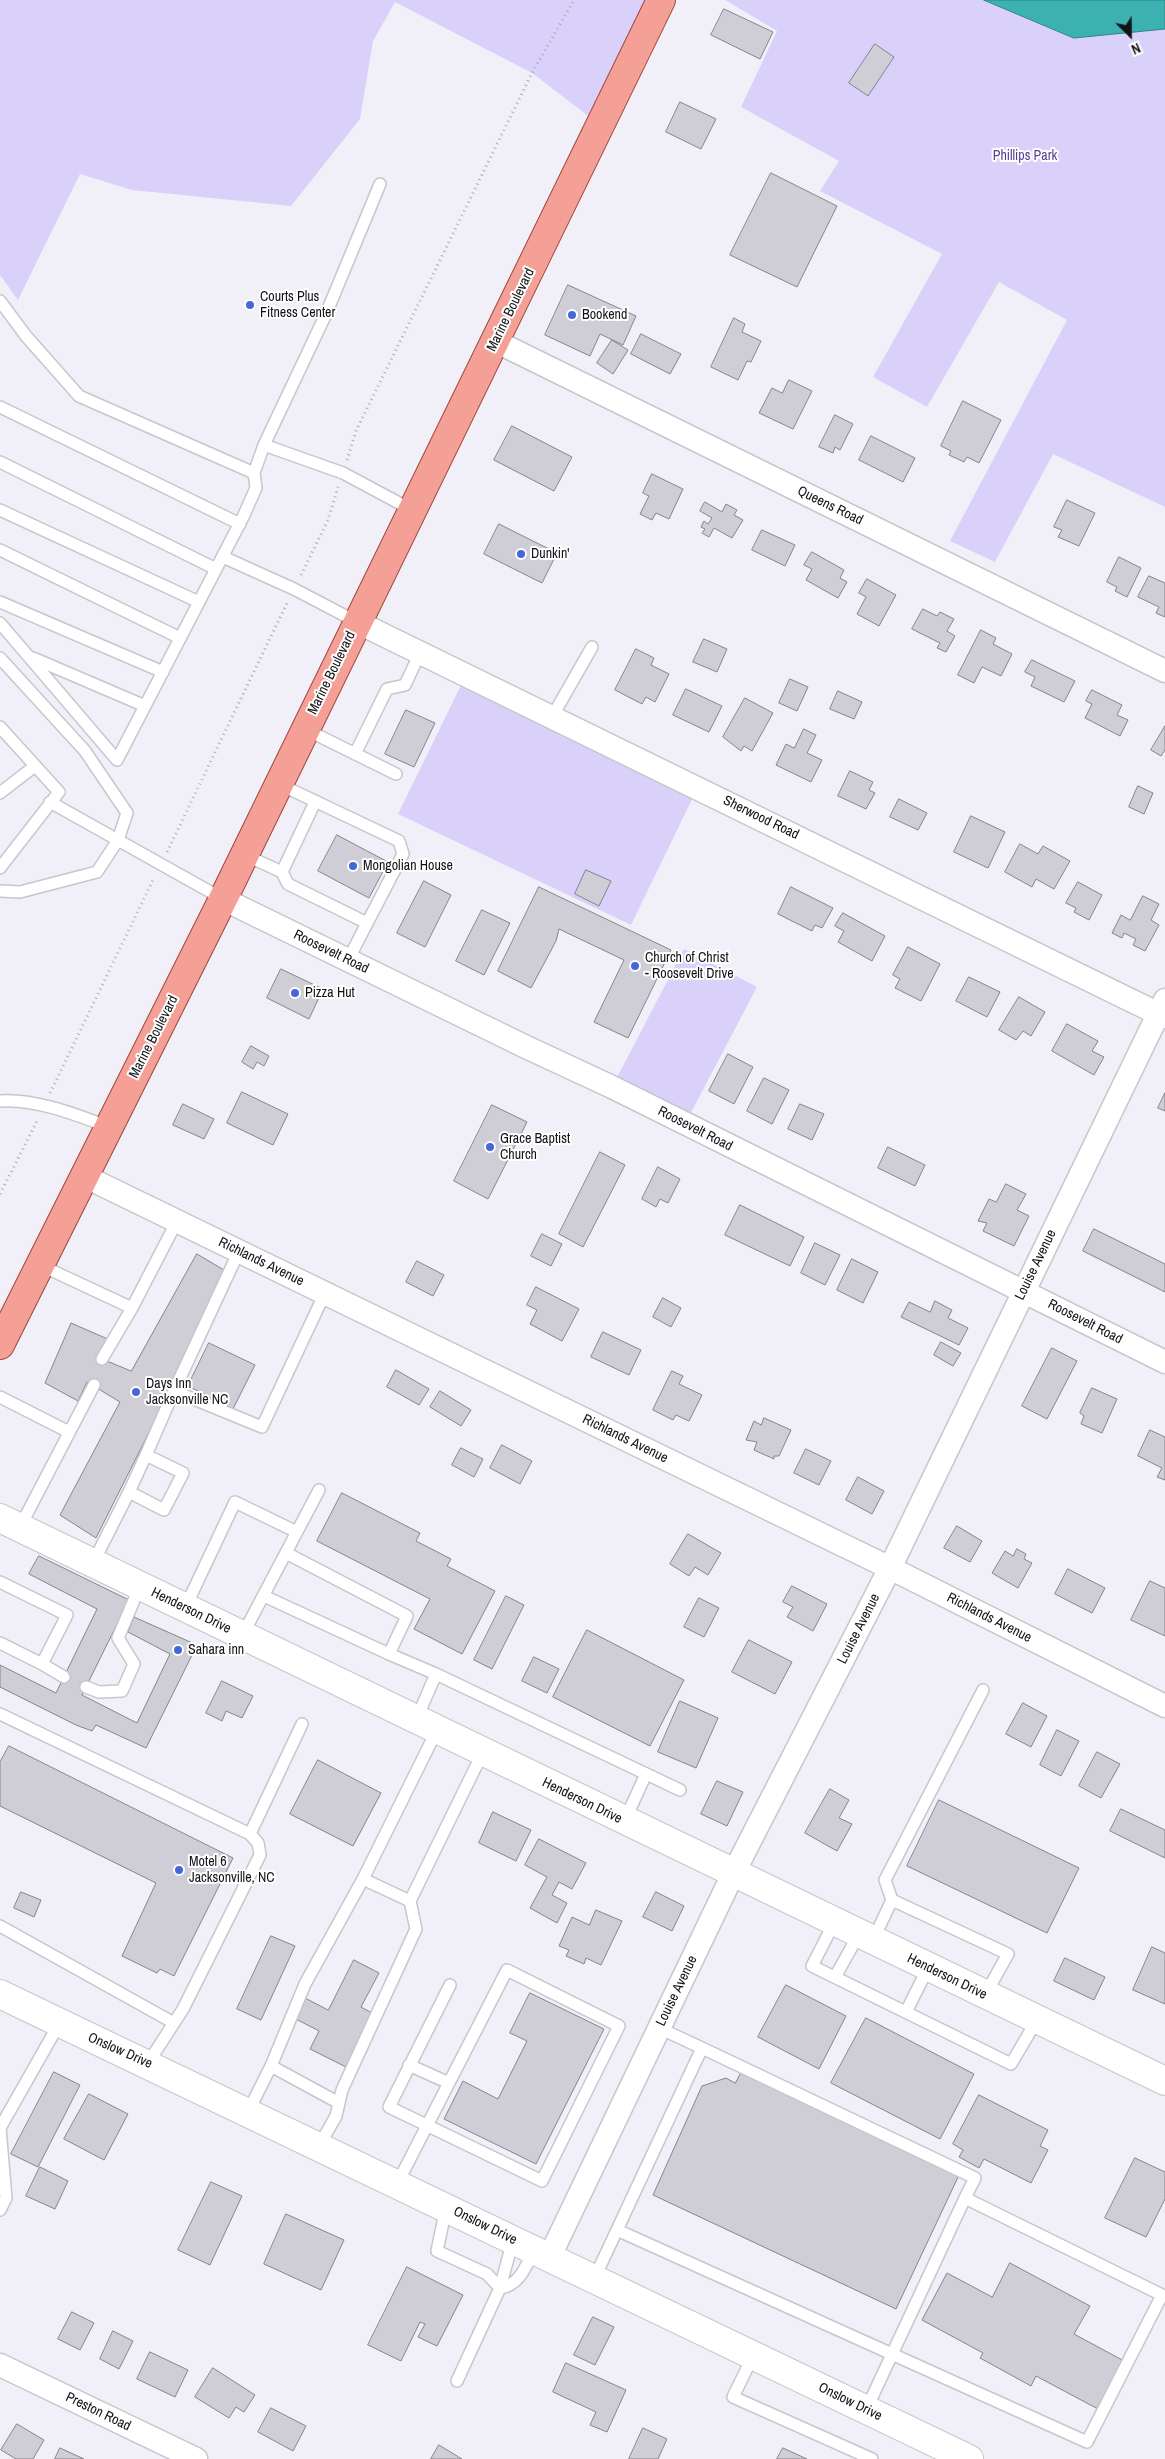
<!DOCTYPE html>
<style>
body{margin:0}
#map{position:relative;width:1165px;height:2459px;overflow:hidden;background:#f1f0f9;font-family:"Archivo Narrow",sans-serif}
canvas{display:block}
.north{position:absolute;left:1105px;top:10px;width:50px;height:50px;-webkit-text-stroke:4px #fff;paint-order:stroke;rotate:157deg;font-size:14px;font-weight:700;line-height:20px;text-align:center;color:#131215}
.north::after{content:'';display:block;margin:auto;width:18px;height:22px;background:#131215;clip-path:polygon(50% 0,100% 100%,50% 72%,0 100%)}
</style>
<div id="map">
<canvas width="1165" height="2459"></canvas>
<div class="north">N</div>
</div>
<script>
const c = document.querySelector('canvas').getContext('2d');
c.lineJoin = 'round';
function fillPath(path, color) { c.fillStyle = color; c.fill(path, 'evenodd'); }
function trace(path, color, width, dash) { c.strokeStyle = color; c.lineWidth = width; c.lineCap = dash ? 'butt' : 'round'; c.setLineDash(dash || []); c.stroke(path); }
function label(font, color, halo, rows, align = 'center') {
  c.font = font + ' "Archivo Narrow",sans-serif'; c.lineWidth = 4; c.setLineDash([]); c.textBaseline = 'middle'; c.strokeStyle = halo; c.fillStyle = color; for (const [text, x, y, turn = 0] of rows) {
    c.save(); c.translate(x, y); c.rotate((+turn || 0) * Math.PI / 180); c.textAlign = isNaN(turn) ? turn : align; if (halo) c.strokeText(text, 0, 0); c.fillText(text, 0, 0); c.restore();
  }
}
fillPath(new Path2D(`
 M 0,0 L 661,0 L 600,125 L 532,73 L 395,2 L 373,41 L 360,119 L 291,206 L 132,190 L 80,174 L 18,300 L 0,275 Z
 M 725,0 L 984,0 L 1074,38 L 1165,29 L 1165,507 L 1053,454 L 995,562 L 950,541 L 1067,320 L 999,282 L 927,407 L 873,377 L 942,254 L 820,191 L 839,161 L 741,107 L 777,31 Z
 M 466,675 L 698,787 L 631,925 L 398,814 Z
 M 684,949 L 757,987 L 685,1124 L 612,1087 Z`), '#d9d1fa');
const water = new Path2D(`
 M 984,0 L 1165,0 L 1165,29 L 1074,38 Z`);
fillPath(water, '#3cb1b2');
trace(water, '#308183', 1);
const building = new Path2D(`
 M 724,9 L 773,32 L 760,59 L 711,35 Z
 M 875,44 L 894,57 L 868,96 L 849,83 Z
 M 680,102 L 716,119 L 701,149 L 666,132 Z
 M 771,173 L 837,206 L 797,287 L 730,255 Z
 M 568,285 L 636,316 L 623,345 L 600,334 L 590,356 L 545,335 Z
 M 734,318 L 745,324 L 742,332 L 761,341 L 751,362 L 747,361 L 738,380 L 711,367 Z
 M 641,334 L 681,354 L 670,374 L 631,354 Z
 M 612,340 L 628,350 L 613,374 L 597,363 Z
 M 789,380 L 812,391 L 793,429 L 759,413 L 772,388 L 782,393 Z
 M 963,401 L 1001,420 L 979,463 L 967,457 L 964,462 L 949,455 L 951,451 L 941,446 Z
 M 835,415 L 853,424 L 840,450 L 835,447 L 833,453 L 819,447 Z
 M 512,426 L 572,457 L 554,491 L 494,460 Z
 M 871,436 L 915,458 L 903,482 L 859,460 Z
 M 652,474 L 683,489 L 669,519 L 656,513 L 652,520 L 640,514 L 649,496 L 643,493 Z
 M 1067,500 L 1095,513 L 1079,546 L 1058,537 L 1062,530 L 1054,527 Z
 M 705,502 L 722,512 L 726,504 L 737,510 L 734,515 L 743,520 L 732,538 L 714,528 L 709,537 L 702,533 L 705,529 L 701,527 L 704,521 L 708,524 L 712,518 L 700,511 Z
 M 499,524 L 557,553 L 542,583 L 484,554 Z
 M 762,530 L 795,545 L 785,566 L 752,550 Z
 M 812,552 L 844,570 L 840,578 L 847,582 L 838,598 L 806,580 L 812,569 L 804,565 Z
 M 1119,557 L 1141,568 L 1127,597 L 1115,591 L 1117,587 L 1107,582 Z
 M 1149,576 L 1165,583 L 1165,617 L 1156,613 L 1159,607 L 1138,597 Z
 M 867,579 L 896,595 L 879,626 L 857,614 L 866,597 L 859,593 Z
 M 923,609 L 937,616 L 940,612 L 954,619 L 947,631 L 955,636 L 946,652 L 937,648 L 940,643 L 912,629 Z
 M 981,630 L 996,638 L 993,644 L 1012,654 L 1001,676 L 982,667 L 974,683 L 958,675 Z
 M 704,639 L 727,649 L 717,672 L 693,662 Z
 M 636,649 L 654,658 L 651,665 L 669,674 L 655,702 L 646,697 L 642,704 L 615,690 Z
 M 1032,660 L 1075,681 L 1064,702 L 1031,686 L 1035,677 L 1025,672 Z
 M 790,679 L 808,687 L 797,711 L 779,703 Z
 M 686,689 L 722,706 L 709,732 L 673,715 Z
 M 1092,690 L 1122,705 L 1117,715 L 1128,720 L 1120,736 L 1085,718 L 1092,704 L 1086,701 Z
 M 838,691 L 862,702 L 854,719 L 830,709 Z
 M 745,698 L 773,713 L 752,751 L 744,746 L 741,751 L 723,737 Z
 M 406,710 L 435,723 L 414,767 L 385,754 Z
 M 1165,726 L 1165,750 L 1161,756 L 1151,750 Z
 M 804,729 L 816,735 L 807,753 L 822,760 L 811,782 L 776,765 L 786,744 L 794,748 Z
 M 850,771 L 873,782 L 869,790 L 875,793 L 866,809 L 838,796 Z
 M 1138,786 L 1153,793 L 1144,814 L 1129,807 Z
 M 899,799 L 927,813 L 918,830 L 890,817 Z
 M 971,816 L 1005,832 L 988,868 L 954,852 Z
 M 337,835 L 388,862 L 369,898 L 318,871 Z
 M 1020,844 L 1038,854 L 1043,846 L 1070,861 L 1054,889 L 1036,879 L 1032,887 L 1005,872 Z
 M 586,870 L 611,881 L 599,906 L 575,894 Z
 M 424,881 L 451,895 L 425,947 L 397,933 Z
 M 1078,882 L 1102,895 L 1089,920 L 1074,912 L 1076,908 L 1066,903 Z
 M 539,887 L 671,950 L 628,1038 L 594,1022 L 624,960 L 559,929 L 556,941 L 531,988 L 498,971 Z
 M 791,887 L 833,908 L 822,928 L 815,925 L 812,931 L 778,914 Z
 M 1143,896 L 1159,904 L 1151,920 L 1159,925 L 1145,951 L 1133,945 L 1136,939 L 1124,933 L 1122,938 L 1112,933 L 1121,915 L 1130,920 Z
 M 482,910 L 510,923 L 484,975 L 456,961 Z
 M 843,913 L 885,936 L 872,961 L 838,942 L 844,931 L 835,926 Z
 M 908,947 L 940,964 L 921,1001 L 895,988 L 900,979 L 893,975 Z
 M 281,969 L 323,989 L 309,1019 L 267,998 Z
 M 969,977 L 1000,992 L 987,1017 L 956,1001 Z
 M 1019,997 L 1045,1012 L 1031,1036 L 1023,1031 L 1016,1040 L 999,1030 Z
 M 1067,1024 L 1098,1041 L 1092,1051 L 1104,1057 L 1094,1075 L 1052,1051 Z
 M 251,1046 L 269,1056 L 264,1066 L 257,1062 L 253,1069 L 242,1062 Z
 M 728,1054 L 753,1067 L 734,1104 L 709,1091 Z
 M 764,1078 L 789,1090 L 772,1124 L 747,1111 Z
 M 242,1092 L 288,1114 L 273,1145 L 227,1123 Z
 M 1165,1093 L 1165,1111 L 1158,1108 Z
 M 183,1104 L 214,1119 L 204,1139 L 173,1125 Z
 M 800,1104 L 824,1114 L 812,1140 L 788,1129 Z
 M 492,1105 L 527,1122 L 488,1199 L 454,1181 Z
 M 888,1147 L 925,1165 L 915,1186 L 878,1168 Z
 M 600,1152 L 625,1165 L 583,1247 L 559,1234 Z
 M 658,1167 L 680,1179 L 668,1203 L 660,1199 L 656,1207 L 642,1199 Z
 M 1006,1184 L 1026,1194 L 1017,1210 L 1029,1216 L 1014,1246 L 983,1231 L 987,1223 L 978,1221 L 989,1199 L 996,1202 Z
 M 740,1205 L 804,1237 L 790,1266 L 725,1235 Z
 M 1094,1229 L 1165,1264 L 1165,1292 L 1083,1251 Z
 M 542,1234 L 562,1244 L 551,1266 L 531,1256 Z
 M 815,1243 L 840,1255 L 825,1285 L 801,1273 Z
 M 197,1254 L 229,1273 L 96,1538 L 60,1515 L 120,1402 L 87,1382 L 78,1401 L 45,1383 L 71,1323 L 110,1340 L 102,1359 L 131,1371 Z
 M 852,1259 L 878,1272 L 863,1303 L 837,1290 Z
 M 417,1261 L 444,1275 L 433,1296 L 406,1282 Z
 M 536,1287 L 579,1309 L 562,1341 L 530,1324 L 537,1310 L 527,1305 Z
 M 663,1298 L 681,1308 L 671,1327 L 653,1317 Z
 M 935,1301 L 952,1310 L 948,1318 L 968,1328 L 959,1345 L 901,1317 L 909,1302 L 930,1312 Z
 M 603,1332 L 641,1350 L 629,1375 L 591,1357 Z
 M 941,1342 L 961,1353 L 953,1366 L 934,1355 Z
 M 209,1343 L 255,1365 L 233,1409 L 188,1386 Z
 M 1052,1348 L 1077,1361 L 1047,1419 L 1022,1406 Z
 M 396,1370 L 429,1389 L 419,1405 L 387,1387 Z
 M 672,1371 L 683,1376 L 679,1384 L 702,1395 L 689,1421 L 676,1415 L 673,1420 L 653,1410 Z
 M 1092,1388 L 1117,1399 L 1102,1433 L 1081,1424 L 1084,1416 L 1080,1413 Z
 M 440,1391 L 471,1410 L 461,1426 L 430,1407 Z
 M 764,1418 L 791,1430 L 779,1456 L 774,1456 L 774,1459 L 754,1450 L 757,1442 L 746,1440 L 754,1421 L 761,1425 Z
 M 1150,1430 L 1165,1437 L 1165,1480 L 1157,1477 L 1162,1468 L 1138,1456 Z
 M 502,1445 L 532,1461 L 520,1484 L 490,1468 Z
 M 461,1448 L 483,1459 L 474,1477 L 452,1465 Z
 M 806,1449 L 831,1461 L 819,1485 L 794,1473 Z
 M 858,1477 L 884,1491 L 872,1514 L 846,1500 Z
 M 342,1493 L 420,1533 L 416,1541 L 451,1559 L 447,1566 L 495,1591 L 462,1654 L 414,1629 L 430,1599 L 317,1541 Z
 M 957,1526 L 982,1541 L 970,1562 L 944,1548 Z
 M 688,1534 L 721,1553 L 708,1575 L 695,1567 L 689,1576 L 670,1564 Z
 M 1017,1549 L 1026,1554 L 1024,1559 L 1032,1563 L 1018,1588 L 992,1573 L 1005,1551 L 1013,1556 Z
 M 39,1556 L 129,1600 L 82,1695 L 137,1723 L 170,1654 L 128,1632 L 134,1617 L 197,1645 L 146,1748 L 96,1725 L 92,1731 L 76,1725 L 0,1687 L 0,1665 L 56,1693 L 97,1609 L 29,1574 Z
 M 1068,1569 L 1105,1588 L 1092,1613 L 1055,1594 Z
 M 1150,1581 L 1165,1588 L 1165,1636 L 1131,1620 Z
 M 792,1586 L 827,1604 L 813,1631 L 787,1617 L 793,1607 L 783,1602 Z
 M 506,1596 L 524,1605 L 492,1669 L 474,1660 Z
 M 699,1598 L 719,1608 L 704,1637 L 684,1627 Z
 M 587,1630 L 684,1680 L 650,1746 L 553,1697 Z
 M 749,1640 L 792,1662 L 775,1694 L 732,1672 Z
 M 534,1657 L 559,1669 L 547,1693 L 522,1681 Z
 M 222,1681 L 253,1696 L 242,1718 L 226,1711 L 222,1721 L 206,1713 Z
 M 680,1701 L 718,1718 L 696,1768 L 658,1752 Z
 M 1023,1703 L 1047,1716 L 1031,1747 L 1006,1734 Z
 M 1057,1730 L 1079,1741 L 1061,1776 L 1040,1765 Z
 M 9,1746 L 233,1858 L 174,1976 L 160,1969 L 157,1973 L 122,1956 L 156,1883 L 0,1806 L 0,1762 Z
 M 1097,1752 L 1120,1764 L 1101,1798 L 1079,1786 Z
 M 318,1760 L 381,1793 L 353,1846 L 290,1814 Z
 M 717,1781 L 743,1792 L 727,1826 L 701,1814 Z
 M 830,1789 L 849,1800 L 839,1818 L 852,1824 L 837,1851 L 805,1833 Z
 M 939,1800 L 1079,1868 L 1047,1933 L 907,1866 Z
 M 1121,1809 L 1165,1830 L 1165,1858 L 1110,1831 Z
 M 493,1812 L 531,1830 L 516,1861 L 479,1843 Z
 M 539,1839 L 586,1863 L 572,1889 L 559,1882 L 552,1895 L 567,1903 L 557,1923 L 530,1908 L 547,1877 L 525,1865 Z
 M 21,1892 L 41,1900 L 34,1917 L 14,1908 Z
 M 656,1892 L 684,1906 L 672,1931 L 643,1917 Z
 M 596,1910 L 622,1921 L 601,1965 L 586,1958 L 584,1964 L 566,1956 L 569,1950 L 559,1946 L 572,1917 L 589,1925 Z
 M 271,1936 L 295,1946 L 261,2020 L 237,2009 Z
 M 1152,1947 L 1165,1953 L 1165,2004 L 1133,1990 Z
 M 1065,1958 L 1105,1977 L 1094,2000 L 1054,1981 Z
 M 354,1960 L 379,1973 L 361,2007 L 374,2014 L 346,2067 L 310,2049 L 319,2031 L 294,2018 L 305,1998 L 328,2010 Z
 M 786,1985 L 846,2016 L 819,2069 L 758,2037 Z
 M 530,1993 L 604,2029 L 536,2164 L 444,2119 L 463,2081 L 498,2099 L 527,2041 L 510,2033 Z
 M 866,2018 L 974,2074 L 940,2139 L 831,2083 Z
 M 54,2072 L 80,2085 L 38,2167 L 11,2154 Z
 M 741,2073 L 959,2175 L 896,2309 L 653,2195 L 702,2086 L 726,2078 L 735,2083 Z
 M 89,2094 L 128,2114 L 104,2160 L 64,2139 Z
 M 979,2095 L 1048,2130 L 1040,2146 L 1048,2150 L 1031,2183 L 984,2159 L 979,2168 L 959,2157 L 963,2150 L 953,2144 Z
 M 1135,2158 L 1165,2172 L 1165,2199 L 1146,2237 L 1105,2218 Z
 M 40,2167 L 68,2181 L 55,2209 L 26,2196 Z
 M 211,2182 L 242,2196 L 210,2265 L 178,2250 Z
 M 286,2214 L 344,2240 L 321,2290 L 264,2264 Z
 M 1010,2263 L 1090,2306 L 1074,2334 L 1124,2361 L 1098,2409 L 1036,2376 L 1031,2386 L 980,2358 L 983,2353 L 922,2320 L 947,2273 L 992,2297 Z
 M 407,2267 L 463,2295 L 437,2346 L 418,2337 L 425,2324 L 420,2322 L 401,2361 L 368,2345 Z
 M 72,2312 L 94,2323 L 80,2350 L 58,2339 Z
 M 593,2317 L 614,2327 L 595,2365 L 574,2355 Z
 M 113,2331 L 133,2341 L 119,2369 L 100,2359 Z
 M 150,2352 L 188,2370 L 175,2397 L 137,2379 Z
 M 566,2363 L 626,2390 L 607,2432 L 590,2425 L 596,2412 L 553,2392 Z
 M 213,2368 L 255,2395 L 244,2412 L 236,2407 L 229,2418 L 195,2397 Z
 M 271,2408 L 306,2426 L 293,2451 L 258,2432 Z
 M 17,2424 L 44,2440 L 33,2459 L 16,2459 L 1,2450 Z
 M 643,2428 L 667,2439 L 658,2459 L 629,2459 Z
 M 439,2445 L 462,2459 L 431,2459 Z
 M 60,2448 L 84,2459 L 55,2459 Z
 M 783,2448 L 807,2459 L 777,2459 Z`);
fillPath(building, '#cfcdd6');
trace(building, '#85838b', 1);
const service = new Path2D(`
 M 0,301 L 26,336 L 79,396 L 254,473 L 264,445 L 343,473 L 412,510
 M 0,407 L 240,524
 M 264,445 L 326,314 L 380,184
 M 0,462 L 216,569
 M 0,510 L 199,602
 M 0,550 L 180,638
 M 223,557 L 294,589 L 357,622
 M 0,602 L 163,672
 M 0,623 L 117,760 L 243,517 L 256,488 L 254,473
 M 0,658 L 85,751 L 127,813 L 118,840 L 97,872 L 20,892 L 0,891
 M 33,658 L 145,706
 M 552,717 L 592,647
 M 0,727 L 59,792 L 0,868
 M 305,729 L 396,774
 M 355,754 L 387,689 L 405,685 L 420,653
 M 279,784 L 399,841 L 403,854 L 348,960
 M 0,793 L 35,766
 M 50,802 L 223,899
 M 315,802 L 282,872 L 288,884 L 367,923
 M 245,855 L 282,872
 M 0,1101 C 34,1098 77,1115 109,1127
 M 40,1265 L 132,1308
 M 102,1359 L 132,1308 L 177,1221
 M 174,1391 L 262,1427 L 325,1293
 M 0,1397 L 69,1432
 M 129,1492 L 146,1455
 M 20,1527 L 94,1385
 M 93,1563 L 129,1492 L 164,1510 L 183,1473 L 146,1455 L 174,1391 L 239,1251
 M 0,1582 L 67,1615 L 42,1664 L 0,1643
 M 264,1596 L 389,1654 L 407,1616 L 286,1553
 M 185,1608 L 235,1502 L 297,1532
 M 242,1636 L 319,1490
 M 389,1654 L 436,1674 L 416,1720
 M 42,1664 L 64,1677
 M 436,1674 L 680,1790
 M 86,1687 L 99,1692 L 122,1691 L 134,1664 L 118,1638 L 140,1586
 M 0,1714 L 250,1834 L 258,1843 L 260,1855 L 183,2009 L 148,2063
 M 625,1820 L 646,1774
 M 250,1834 L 302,1724
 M 363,1879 L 410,1901
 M 892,1900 L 885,1880 L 983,1690
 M 834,1923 L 812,1966 L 1011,2064 L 1037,2020
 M 0,1926 L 174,2023
 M 873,1940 L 892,1900 L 1008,1954 L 985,1995
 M 835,1977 L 859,1934
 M 906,2012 L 928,1968
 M 659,2028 L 702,2048 L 617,2230 L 1087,2442 L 1162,2295 L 965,2198 L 866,2410
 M 702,2048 L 975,2178 L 965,2198
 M 409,2065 L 449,2083
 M 271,2066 L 339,2103
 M 248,2112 L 271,2066 L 305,1984 L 363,1879 L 437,1730
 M 0,2128 L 59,2024
 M 319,2146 L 336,2116 L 342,2090 L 416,1929 L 410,1901 L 483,1752
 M 397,2184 C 434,2113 470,2041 507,1970 L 619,2026 L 542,2181 L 389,2107 L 450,1985
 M 446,2208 L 437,2251 L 487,2274 L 500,2288 L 457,2381
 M 0,2210 L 6,2198 L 0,2128
 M 513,2240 L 500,2288 C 520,2285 526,2266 534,2250
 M 594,2279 L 617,2230
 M 753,2356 L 733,2397 L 872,2459`);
const minor = new Path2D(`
 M 495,341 L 1165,671
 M 357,622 L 1165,1017
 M 223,899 L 526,1047 L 612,1087 L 1165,1362
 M 84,1176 L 890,1568 L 1165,1706
 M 549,2258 L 733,1874 L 890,1568 L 1165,1000
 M 0,2365 L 196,2459`);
const secondary = new Path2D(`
 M 0,1518 L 1165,2081
 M 0,1994 L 969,2459`);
const primary = new Path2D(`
 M 0,1345 L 223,899 L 661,0`);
trace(service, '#c7c6ce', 14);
trace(minor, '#c7c6ce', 25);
trace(secondary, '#c7c6ce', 30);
trace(primary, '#a0453c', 30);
trace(new Path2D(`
 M 347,460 L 356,431 L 532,73 L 574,0
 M 301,575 L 328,520 L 338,487
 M 167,852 L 288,601
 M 50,1093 L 154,878
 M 0,1194 L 38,1119`), '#adacb3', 3, [1, 4]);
trace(service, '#fff', 11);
trace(minor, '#fff', 22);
trace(secondary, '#fff', 28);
trace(primary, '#f4a097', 28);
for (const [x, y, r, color] of [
 [250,305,5,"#4666d9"],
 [572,315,5,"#4666d9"],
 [521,554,5,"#4666d9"],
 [353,866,5,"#4666d9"],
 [635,966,5,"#4666d9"],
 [295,993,5,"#4666d9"],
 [490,1147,5,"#4666d9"],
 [136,1392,5,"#4666d9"],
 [178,1650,5,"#4666d9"],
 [179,1870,5,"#4666d9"]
]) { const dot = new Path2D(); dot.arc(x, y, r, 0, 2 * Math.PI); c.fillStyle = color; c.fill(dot); trace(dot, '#fff', 2); }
label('14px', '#563e91', '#fff', [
 ["Phillips Park",1025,156]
]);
label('14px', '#131215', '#fff', [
 ["Courts Plus",260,297],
 ["Fitness Center",260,313],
 ["Bookend",582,315],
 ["Dunkin'",531,554],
 ["Mongolian House",363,866],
 ["Church of Christ",645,958],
 ["- Roosevelt Drive",645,974],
 ["Pizza Hut",305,993],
 ["Grace Baptist",500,1139],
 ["Church",500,1155],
 ["Days Inn",146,1384],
 ["Jacksonville NC",146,1400],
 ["Sahara inn",188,1650],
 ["Motel 6",189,1862],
 ["Jacksonville, NC",189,1878]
], 'left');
label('14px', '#131215', '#fff', [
 ["Marine Boulevard",511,310,-64],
 ["Queens Road",830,506,26],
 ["Marine Boulevard",332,673,-64],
 ["Sherwood Road",761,818,26],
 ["Roosevelt Road",331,952,26],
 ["Marine Boulevard",154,1037,-63],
 ["Roosevelt Road",695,1129,27],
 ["Richlands Avenue",261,1262,26],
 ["Louise Avenue",1036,1265,-64],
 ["Roosevelt Road",1085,1322,27],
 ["Richlands Avenue",625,1439,26],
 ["Henderson Drive",191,1611,26],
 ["Richlands Avenue",989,1618,27],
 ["Louise Avenue",859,1629,-63],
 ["Henderson Drive",582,1801,26],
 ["Henderson Drive",947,1977,26],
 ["Louise Avenue",677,1991,-64],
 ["Onslow Drive",120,2051,24],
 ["Onslow Drive",485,2226,26],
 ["Onslow Drive",850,2402,26],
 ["Preston Road",98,2412,26]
]);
</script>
